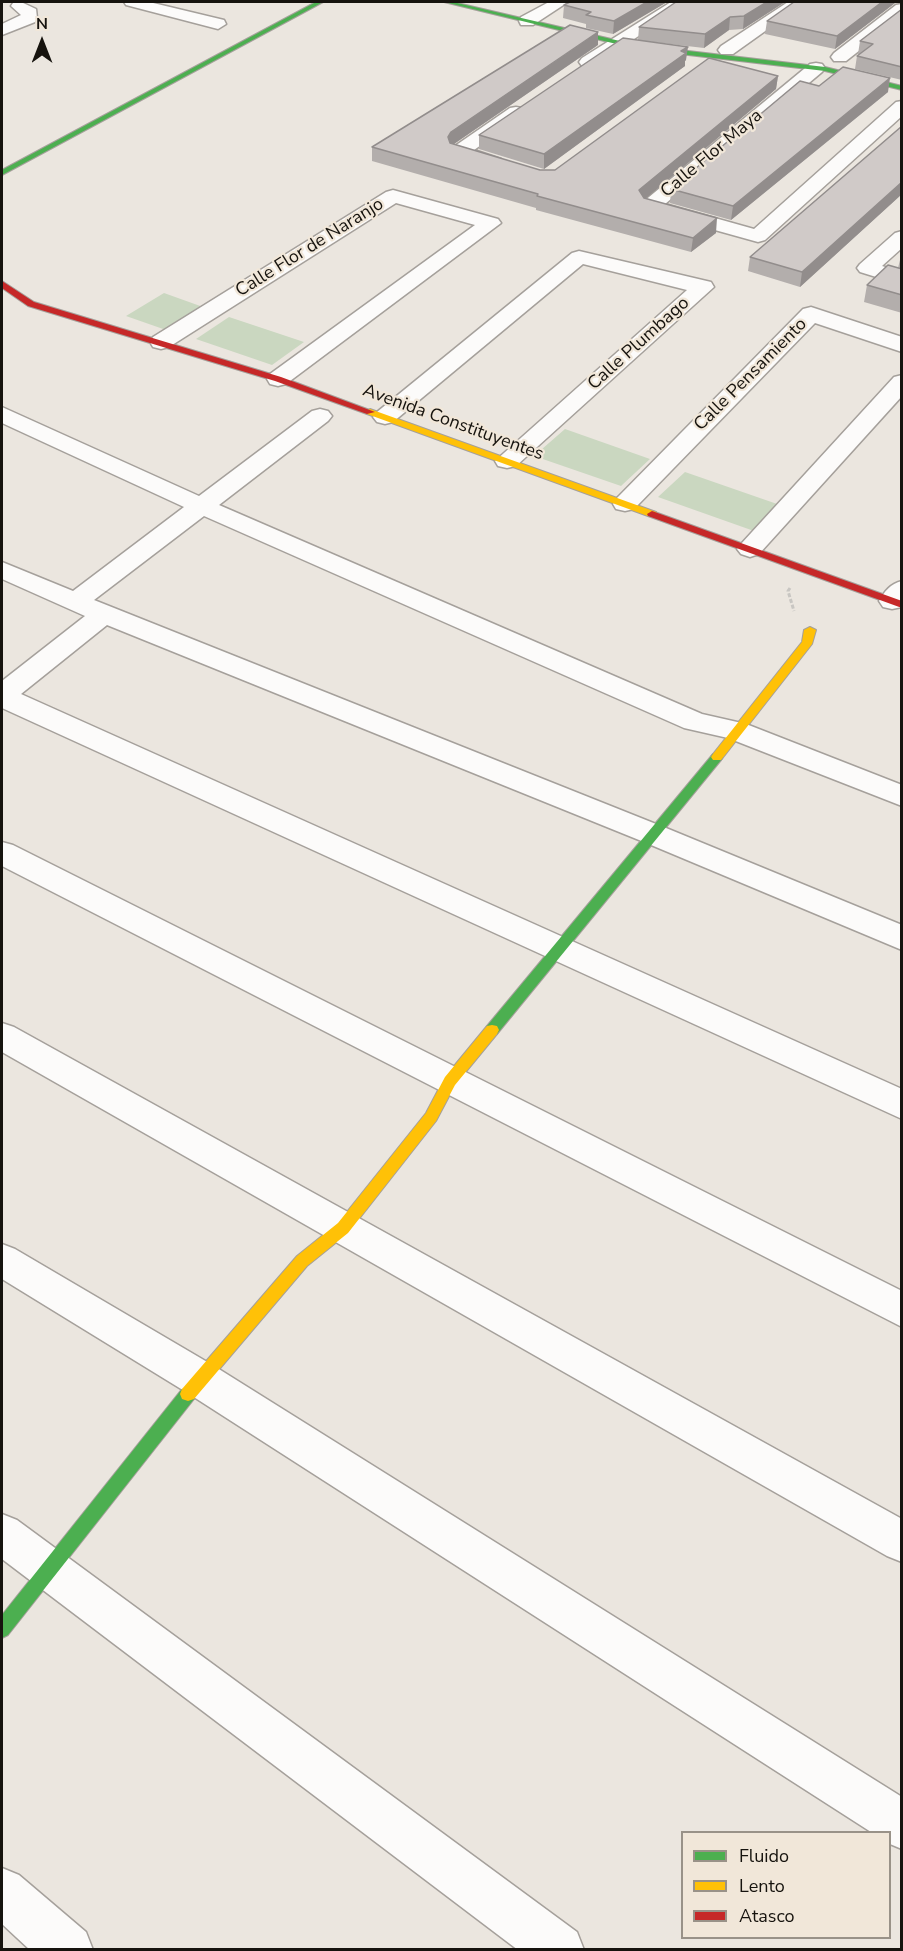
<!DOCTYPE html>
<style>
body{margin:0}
#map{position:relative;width:903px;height:1951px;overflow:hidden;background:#ebe6df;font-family:"Nunito Sans",sans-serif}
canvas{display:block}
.frame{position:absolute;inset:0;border:3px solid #16130e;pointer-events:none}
.legend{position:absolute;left:681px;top:1831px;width:210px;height:108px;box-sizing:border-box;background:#f1e7d9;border:2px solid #999288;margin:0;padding:8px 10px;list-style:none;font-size:18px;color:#16130e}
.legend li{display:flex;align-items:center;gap:12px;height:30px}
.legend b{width:30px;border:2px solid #999288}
.north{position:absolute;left:12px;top:12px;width:60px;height:60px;-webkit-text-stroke:4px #f1e7d9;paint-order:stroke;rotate:0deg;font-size:16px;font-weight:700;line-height:24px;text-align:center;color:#16130e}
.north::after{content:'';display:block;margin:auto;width:21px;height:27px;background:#16130e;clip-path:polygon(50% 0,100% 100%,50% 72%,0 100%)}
</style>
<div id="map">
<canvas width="903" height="1951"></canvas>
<div class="frame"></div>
<ul class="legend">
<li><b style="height:8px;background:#4caf50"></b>Fluido</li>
<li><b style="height:8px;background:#ffc107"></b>Lento</li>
<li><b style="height:8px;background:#c62828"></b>Atasco</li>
</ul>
<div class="north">N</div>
</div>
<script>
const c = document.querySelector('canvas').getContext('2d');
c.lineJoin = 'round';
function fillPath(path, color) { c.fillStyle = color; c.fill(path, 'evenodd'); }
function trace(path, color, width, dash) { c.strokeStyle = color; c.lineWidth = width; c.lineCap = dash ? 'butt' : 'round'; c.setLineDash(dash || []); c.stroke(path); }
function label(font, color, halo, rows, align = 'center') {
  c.font = font + ' "Nunito Sans",sans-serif'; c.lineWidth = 4.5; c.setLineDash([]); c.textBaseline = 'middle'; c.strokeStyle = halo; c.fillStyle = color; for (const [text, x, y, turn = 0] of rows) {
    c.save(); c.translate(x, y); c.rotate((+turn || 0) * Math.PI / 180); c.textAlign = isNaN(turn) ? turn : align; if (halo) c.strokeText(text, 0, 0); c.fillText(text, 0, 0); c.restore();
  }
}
fillPath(new Path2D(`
 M 164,293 L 203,307 L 166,330 L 126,316 Z
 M 229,317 L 304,342 L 272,365 L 196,339 Z
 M 565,429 L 650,459 L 621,486 L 534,456 Z
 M 685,472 L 780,505 L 754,531 L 658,497 Z`), '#cad7c0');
const street = new Path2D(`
 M 21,2 L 36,9 L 37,18 L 35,22 L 2,35 L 2,24 L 21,15 L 11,6 L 13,3 Z
 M 124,2 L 149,2 L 224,20 L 226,24 L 218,29 L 126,5 Z
 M 549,2 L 568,2 L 533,25 L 521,25 L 519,21 L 521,17 Z
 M 671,2 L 689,2 L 594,66 L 582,66 L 579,62 L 582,58 Z
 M 788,2 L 806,2 L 733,54 L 721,54 L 718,50 L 721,46 Z
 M 902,4 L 902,17 L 846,61 L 834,61 L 831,57 L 834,53 L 896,5 Z
 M 816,63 L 822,64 L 825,68 L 822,72 L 665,204 L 754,229 L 896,102 L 902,101 L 902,116 L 765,240 L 758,242 L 643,210 L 640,206 L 643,202 L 810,64 Z
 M 516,107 L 522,108 L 525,112 L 522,116 L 474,150 L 501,159 L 504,163 L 501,167 L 494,169 L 452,156 L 450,152 L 452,148 L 510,108 Z
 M 393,190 L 498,219 L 501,223 L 286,384 L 278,386 L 270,384 L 267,379 L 270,374 L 475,225 L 396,203 L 169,347 L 161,349 L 153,347 L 150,342 L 153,337 L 386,192 Z
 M 902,231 L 902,248 L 882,266 L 902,272 L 902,285 L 860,272 L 857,268 L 860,264 L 895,233 Z
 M 579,251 L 711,282 L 714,287 L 516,466 L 507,468 L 498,466 L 495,461 L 687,290 L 583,264 L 393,422 L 385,424 L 377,422 L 373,417 L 377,412 L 572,253 Z
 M 811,307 L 902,337 L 902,352 L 815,323 L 634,509 L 625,511 L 616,509 L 613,504 L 616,499 L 803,309 Z
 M 902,375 L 902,396 L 759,554 L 750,557 L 741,554 L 737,549 L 741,544 L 894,377 Z
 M 2,407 L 199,496 L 312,411 L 320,409 L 328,411 L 332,416 L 328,421 L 219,505 L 702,714 L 746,724 L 902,785 L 902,806 L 728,738 L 684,728 L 204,516 L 94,600 L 666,828 L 902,925 L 902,950 L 644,842 L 107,625 L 21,694 L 902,1089 L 902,1119 L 2,708 L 2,681 L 85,616 L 2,579 L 2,562 L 73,591 L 184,507 L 2,423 Z
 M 902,581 L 902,607 L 892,609 L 883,607 L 879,601 C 885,591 890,584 902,581 Z
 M 2,842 L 13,845 L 902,1291 L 902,1327 L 2,866 Z
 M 2,1023 L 14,1027 L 902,1519 L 902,1562 L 887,1556 L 2,1052 Z
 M 2,1244 L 15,1249 L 214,1366 L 902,1797 L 902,1849 L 890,1844 L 890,1832 L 871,1832 L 186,1392 L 2,1279 Z
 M 2,1514 L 17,1520 L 577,1932 L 584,1950 L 518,1950 L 2,1559 Z
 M 2,1868 L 19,1875 L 86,1932 L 93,1950 L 30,1950 L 2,1924 Z`);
const fast = new Path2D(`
 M 316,2 L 323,2 L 2,175 L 2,170 Z
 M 444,2 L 453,2 L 637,45 L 825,67 L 902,86 L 902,90 L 825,71 L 637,49 Z
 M 717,753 L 721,754 L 723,757 L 721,760 L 497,1034 L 487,1034 L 485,1030 L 487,1026 L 713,754 Z
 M 188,1387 L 194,1389 L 196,1394 L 194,1399 L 8,1635 L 2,1638 L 2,1615 L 182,1389 Z`);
const slow = new Path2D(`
 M 370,409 L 656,512 L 657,514 L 656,516 L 648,516 L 367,414 L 365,412 Z
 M 810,627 L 816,630 L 812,644 L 721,760 L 713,760 L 711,757 L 713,754 L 802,642 L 804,630 Z
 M 492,1025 L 497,1026 L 499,1030 L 497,1034 L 455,1085 L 436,1121 L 348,1233 L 307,1266 L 194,1399 L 188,1401 L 182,1399 L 180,1394 L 182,1389 L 297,1256 L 338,1223 L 426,1113 L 445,1077 L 487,1026 Z`);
const jam = new Path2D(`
 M 2,281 L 34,302 L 281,377 L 375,412 L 367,414 L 275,381 L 28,306 L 2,288 Z
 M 652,511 L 902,601 L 902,608 L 648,516 L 647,514 Z`);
trace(street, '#a5a09b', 3);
trace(fast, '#a5a09b', 2);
trace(slow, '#a5a09b', 2);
trace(jam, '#a5a09b', 2);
trace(new Path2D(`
 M 790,588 L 788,591 L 794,611`), '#c8c6c2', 3, [4, 2]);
fillPath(street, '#fcfbfa');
fillPath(fast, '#4caf50');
fillPath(slow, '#ffc107');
fillPath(jam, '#c62828');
fillPath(new Path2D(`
 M 568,2 L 667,2 L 613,34 L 586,28 L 586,24 L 563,18 L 564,5 L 568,3 Z
 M 676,2 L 785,2 L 743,29 L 729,30 L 704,48 L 644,41 L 686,60 L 685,61 L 685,66 L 544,169 L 479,149 L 479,135 L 638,40 L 639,27 Z
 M 902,2 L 895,3 L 835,49 L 765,34 L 767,21 Z
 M 902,9 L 902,80 L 855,69 L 857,56 L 859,54 L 858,54 L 860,41 Z
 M 598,45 L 454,144 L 540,170 L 555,170 L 778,76 L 776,89 L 646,198 L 716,233 L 691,252 L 536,210 L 536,208 L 372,161 L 372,147 Z
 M 819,86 L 888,92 L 731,220 L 670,203 L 671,189 Z
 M 902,126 L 902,194 L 800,287 L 748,271 L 750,257 Z
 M 902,252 L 902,313 L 864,302 L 867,285 L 898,268 Z`), '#b3aeac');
fillPath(new Path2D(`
 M 647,2 L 667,2 L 613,34 L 614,21 Z
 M 767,2 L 785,2 L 743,29 L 744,16 Z
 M 882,2 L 902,2 L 895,3 L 835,49 L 837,36 Z
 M 730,17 L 729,30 L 704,48 L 705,34 Z
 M 598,32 L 598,45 L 451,146 L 448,137 L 451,132 Z
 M 688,47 L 686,60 L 685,61 L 685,66 L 544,169 L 544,154 Z
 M 778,76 L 776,89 L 638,205 L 639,190 Z
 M 890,78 L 888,92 L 731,220 L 733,206 Z
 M 902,182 L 902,194 L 800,287 L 802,272 Z
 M 717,218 L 716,233 L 691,252 L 693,238 Z`), '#928d8c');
const building = new Path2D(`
 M 570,2 L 647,2 L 614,21 L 586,15 L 591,12 L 564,5 Z
 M 676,2 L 767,2 L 744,16 L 730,17 L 705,34 L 639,27 Z
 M 794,2 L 882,2 L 837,36 L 767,21 Z
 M 902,9 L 902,67 L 857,56 L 873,44 L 860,41 Z
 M 570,25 L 598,32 L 451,132 L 448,137 L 450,143 L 540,170 L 555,170 L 709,58 L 778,76 L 639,190 L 644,198 L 717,218 L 693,238 L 537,196 L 538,194 L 372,147 Z
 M 623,38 L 688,47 L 681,51 L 686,53 L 544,154 L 479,135 Z
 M 843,67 L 890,78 L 733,206 L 671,189 L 800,81 L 819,86 Z
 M 902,126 L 902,182 L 802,272 L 750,257 Z
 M 888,265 L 902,269 L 902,295 L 867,285 Z`);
fillPath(building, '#d0cac8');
trace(building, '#928d8c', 1.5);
label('18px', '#16130e', '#f1e7d9', [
 ["Calle Flor Maya",712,154,-40],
 ["Calle Flor de Naranjo",310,248,-32],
 ["Calle Plumbago",639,344,-42],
 ["Calle Pensamiento",751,375,-45],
 ["Avenida Constituyentes",453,423,20]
]);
</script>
